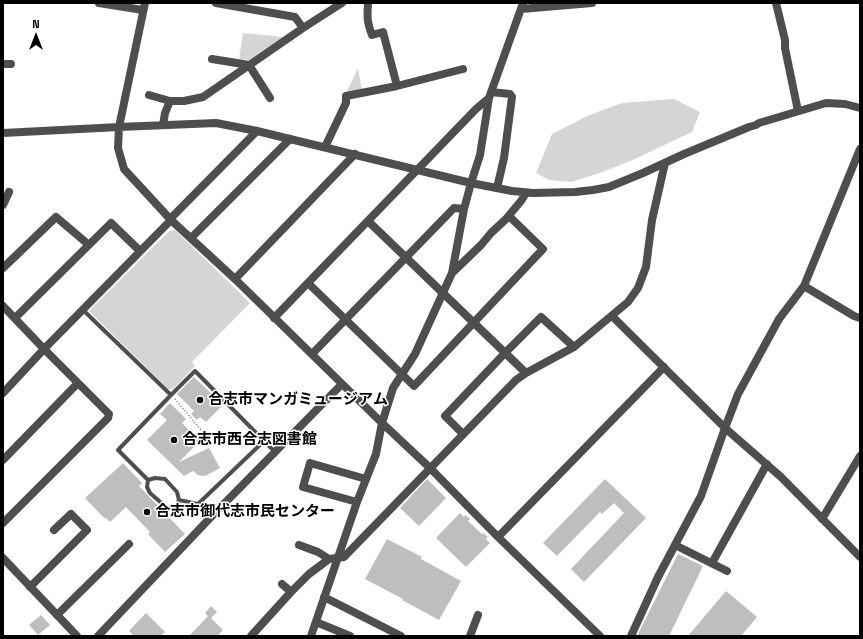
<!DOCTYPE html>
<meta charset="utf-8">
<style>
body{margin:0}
#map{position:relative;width:863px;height:639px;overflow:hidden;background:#fff;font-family:"Space Grotesk",sans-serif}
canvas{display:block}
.frame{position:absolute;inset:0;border:4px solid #000;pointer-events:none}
.north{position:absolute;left:16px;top:16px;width:40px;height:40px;-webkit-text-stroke:3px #fff;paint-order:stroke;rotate:0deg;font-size:11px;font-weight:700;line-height:16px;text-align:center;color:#000}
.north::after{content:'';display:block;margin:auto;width:14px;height:18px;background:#000;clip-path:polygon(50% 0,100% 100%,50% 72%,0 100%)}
</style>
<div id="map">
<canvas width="863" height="639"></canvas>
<div class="frame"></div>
<div class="north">N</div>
</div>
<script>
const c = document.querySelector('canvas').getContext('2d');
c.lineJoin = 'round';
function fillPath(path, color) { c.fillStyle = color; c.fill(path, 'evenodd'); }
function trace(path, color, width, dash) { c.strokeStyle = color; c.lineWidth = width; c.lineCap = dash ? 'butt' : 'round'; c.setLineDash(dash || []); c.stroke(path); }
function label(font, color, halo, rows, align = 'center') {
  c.font = font + ' "Space Grotesk","Noto Sans JP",sans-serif'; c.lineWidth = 3; c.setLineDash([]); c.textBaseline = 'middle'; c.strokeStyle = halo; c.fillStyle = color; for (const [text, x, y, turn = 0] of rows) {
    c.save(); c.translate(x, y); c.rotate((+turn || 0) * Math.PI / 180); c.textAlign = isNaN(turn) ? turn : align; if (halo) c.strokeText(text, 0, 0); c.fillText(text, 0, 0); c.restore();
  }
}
fillPath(new Path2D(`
 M 243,33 L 283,37 L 249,60 L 239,59 Z
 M 358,68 L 362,91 L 346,93 Z
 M 674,99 L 700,112 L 692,132 L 635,159 L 600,173 L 571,182 L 549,180 L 536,173 L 552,134 L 587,116 L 622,103 Z
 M 175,230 L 250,303 L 192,362 L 195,366 L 173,389 L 168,389 L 89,311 L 169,231 Z`), '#d5d5d5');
fillPath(new Path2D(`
 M 194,377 L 223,405 L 206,422 L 200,417 L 197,420 L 191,414 L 194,411 L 177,394 Z
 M 170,403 L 186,419 L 182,423 L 200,441 L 179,462 L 209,448 L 220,468 L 207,475 L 203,476 L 198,475 L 193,471 L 184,476 L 147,440 L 167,420 L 160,414 Z
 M 123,463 L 142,483 L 139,486 L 185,534 L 165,552 L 148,534 L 150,532 L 126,507 L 110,522 L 106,518 L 105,519 L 85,498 Z
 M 427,479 L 446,498 L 419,526 L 400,508 Z
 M 605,479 L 646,518 L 584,582 L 571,569 L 624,513 L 614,503 L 602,514 L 600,512 L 557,556 L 543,543 Z
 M 460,513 L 464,517 L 465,515 L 470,519 L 468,521 L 482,534 L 483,533 L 488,537 L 486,539 L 490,543 L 466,567 L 436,538 Z
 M 387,539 L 422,557 L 421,559 L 461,581 L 439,620 L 402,600 L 403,599 L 365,579 Z
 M 678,554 L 703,566 L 669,636 L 637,636 Z
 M 726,591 L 757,617 L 741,636 L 688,636 Z
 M 211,606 L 217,612 L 211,618 L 223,630 L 217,636 L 189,636 L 208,616 L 205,613 Z
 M 146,613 L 165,632 L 160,636 L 134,636 L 129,631 Z
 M 41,615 L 50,625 L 38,635 L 29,625 Z`), '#bebebe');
trace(new Path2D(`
 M 175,399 L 212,443`), '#707070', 1.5, [1, 2]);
trace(new Path2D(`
 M 83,310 L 171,395 L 118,450 L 148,480
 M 171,395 L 195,371 L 275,452
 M 155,478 L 165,479 L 177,492 L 179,500 L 176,507 L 167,508 L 150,493 L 147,487 L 148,480 Z
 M 179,500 L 198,504 L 211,517
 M 198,504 L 264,441`), '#4e4e4e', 4);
trace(new Path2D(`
 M 99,3 L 143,10
 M 145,3 L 119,127 L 118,148 L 124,169 L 171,220 L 235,279 L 382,423 L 430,468 L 498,537 L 600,636
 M 216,3 L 295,17 L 303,28
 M 368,3 C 367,17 367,22 372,35 L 383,32 L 397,86
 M 776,3 L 785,40 L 785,48 L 798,111
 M 521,9 L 592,3
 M 212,59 L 249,65 L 270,98
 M 3,64 L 11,64
 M 491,92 L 510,94 L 512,97 L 504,158 L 497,188
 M 149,95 L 170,101
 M 163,125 L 165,113 L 170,101 L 184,101 L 203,97 L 303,28 L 342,3
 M 3,133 L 119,127 L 216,123 L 257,131 L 471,183 L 512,191 L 533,193 L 575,192 L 593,190 L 609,187 L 643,173 L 684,154 L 749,127 L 756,125 L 759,123 L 826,103 L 845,104 L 860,108
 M 325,147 L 346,103 L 346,96 L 397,86 L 463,69
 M 3,205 L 9,192
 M 368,221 L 526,373
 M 191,238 L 290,139
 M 3,268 L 56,217 L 89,245
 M 452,273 L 481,245 L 491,233 L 506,219 L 521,201 L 526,193
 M 235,279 L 355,154
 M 308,283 L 414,386 L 543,249 L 509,216
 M 804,286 L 854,316 L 860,318
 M 3,306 L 44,349 L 109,414 L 108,418 L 3,523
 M 612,316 L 725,428 L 781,477 L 860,557
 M 15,318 L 111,223 L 140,251
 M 274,318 L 476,109 L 489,98
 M 312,354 L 454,208 L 464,209
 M 3,393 L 44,349 L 171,220 L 173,216 L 257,131
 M 463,434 L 445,416 L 505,353 L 541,317 L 574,347
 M 3,460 L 78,383
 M 357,502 L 303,487 L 310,463 L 366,479
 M 822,519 L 860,456
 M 498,537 L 664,367
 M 299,545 L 318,552 L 329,559
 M 675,545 L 727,571
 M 712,563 L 767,464
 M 282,584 L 291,592
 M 30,587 L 87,530 L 71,514 L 54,530
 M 324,597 L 401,636
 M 57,615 L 129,544
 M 316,622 L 350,636
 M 98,636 L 211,517 L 342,384
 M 251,636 L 291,592 L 309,574 L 329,559 L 344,557 L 516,380 L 526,373 L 574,347 L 628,302 L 638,288 L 646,267 L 652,220 L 665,163
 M 311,636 L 357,502 L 376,454 L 382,423 L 393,388 L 415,354 L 452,273 L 464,209 L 471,183 L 480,155 L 489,98 L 523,3
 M 470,636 L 478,615
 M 631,636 L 658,577 L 701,496 L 725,428 L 738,394 L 779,319 L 804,286 L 860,149`), '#4e4e4e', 8);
trace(new Path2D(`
 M 3,558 L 77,636`), '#4e4e4e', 8);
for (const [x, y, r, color] of [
 [200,400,4,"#000"],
 [174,440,4,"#000"],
 [147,512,4,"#000"]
]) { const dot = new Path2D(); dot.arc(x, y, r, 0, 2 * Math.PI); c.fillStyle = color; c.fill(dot); trace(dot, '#fff', 1.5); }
label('bold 15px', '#000', '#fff', [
 ["合志市マンガミュージアム",208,400],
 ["合志市西合志図書館",182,440],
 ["合志市御代志市民センター",155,512]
], 'left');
</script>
